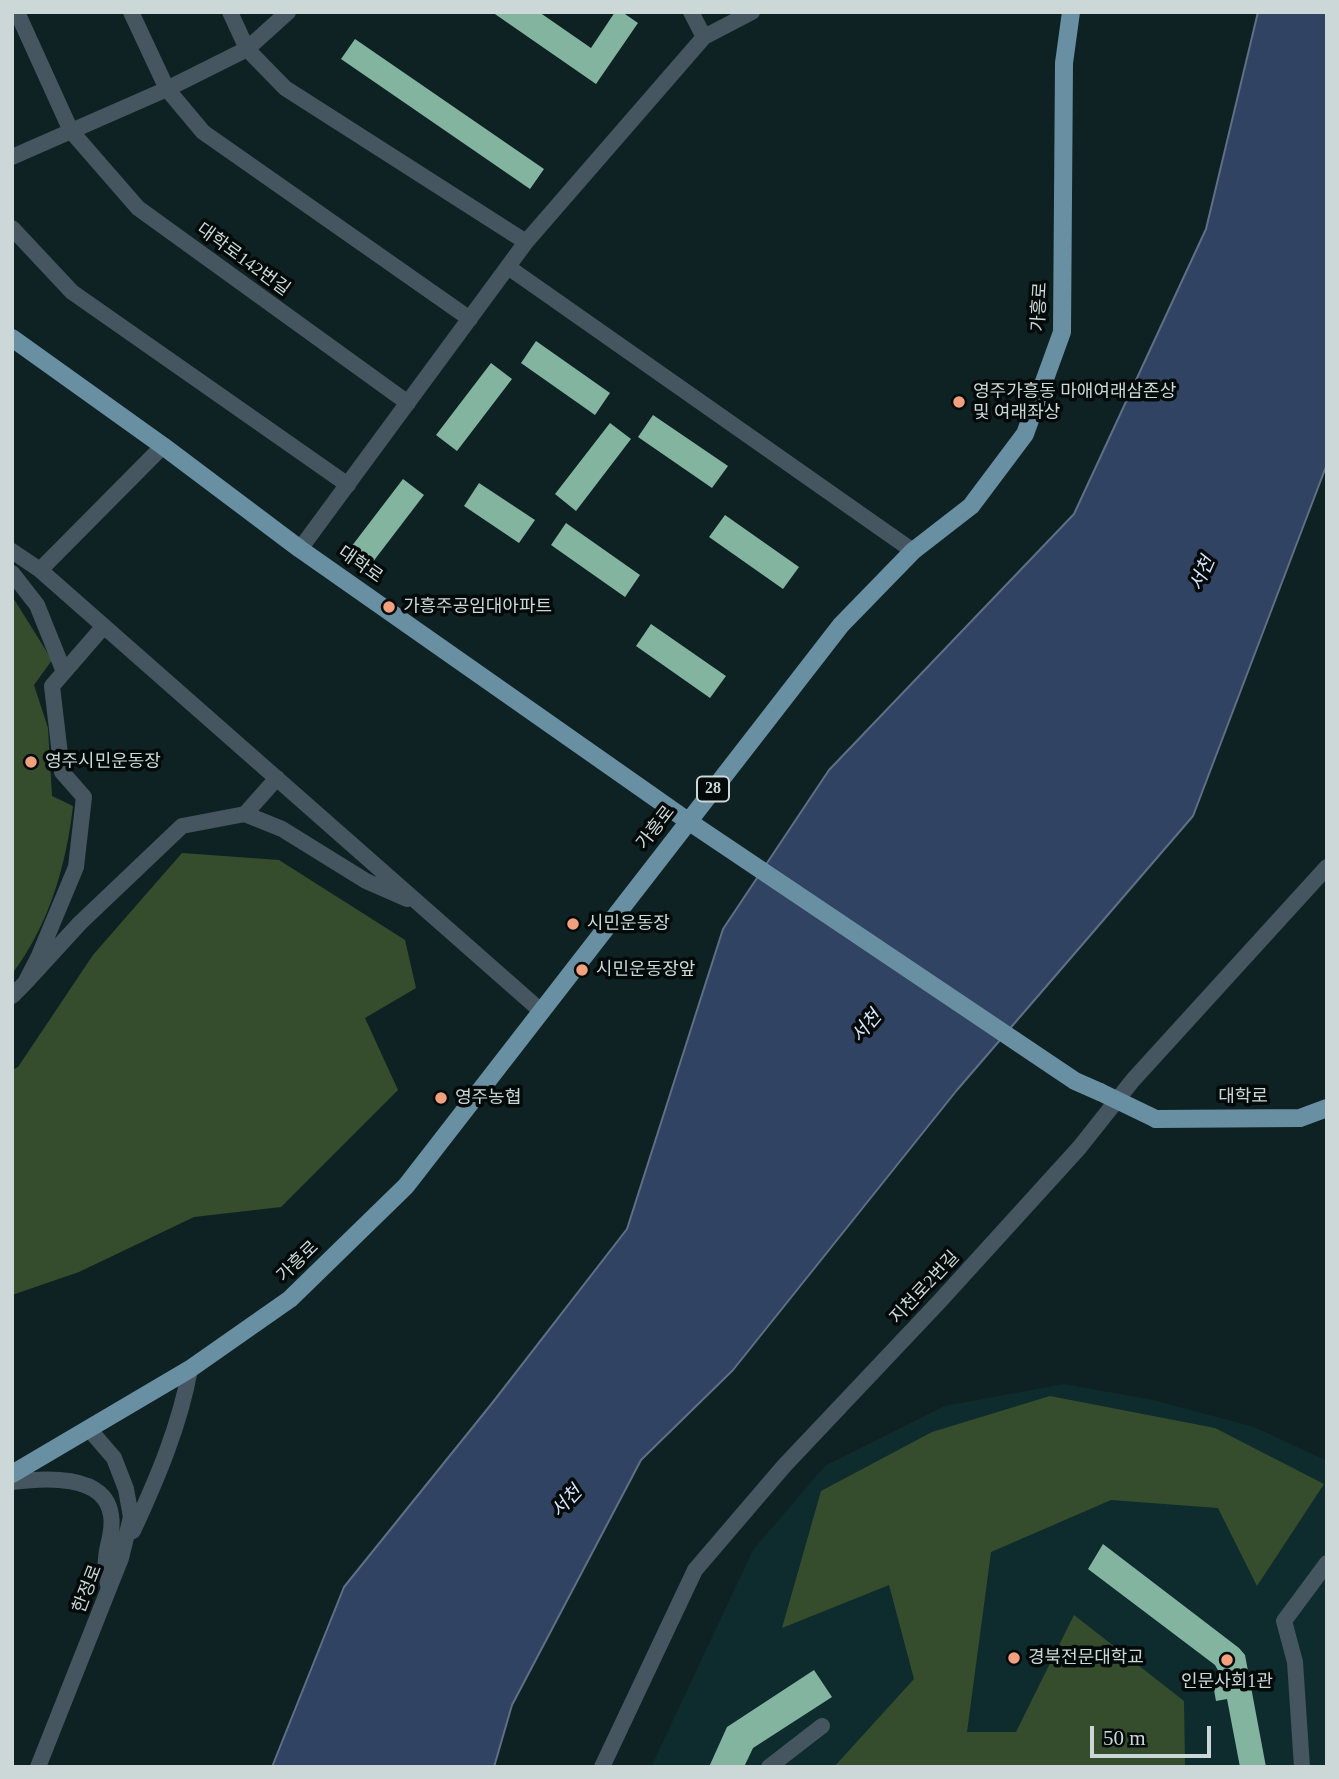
<!DOCTYPE html>
<meta charset="utf-8">
<style>
body{margin:0}
#map{position:relative;width:1339px;height:1779px;overflow:hidden;background:#0f2223;font-family:"Times New Roman",serif}
canvas{display:block}
.frame{position:absolute;inset:0;border:14px solid #ccd7d8;pointer-events:none}
.scale{position:absolute;left:1090px;top:1726px;width:121px;height:32px;box-sizing:border-box;border:4px solid #ccd7d8;border-top:0;padding-left:9px;font-size:21px;line-height:24px;white-space:nowrap;color:#ccd7d8;-webkit-text-stroke:5px #040a0a;paint-order:stroke}
</style>
<div id="map">
<canvas width="1339" height="1779"></canvas>
<div class="frame"></div>
<div class="scale">50 m</div>
</div>
<script>
const c = document.querySelector('canvas').getContext('2d');
c.lineJoin = 'round';
function fillPath(path, color) { c.fillStyle = color; c.fill(path, 'evenodd'); }
function trace(path, color, width, dash) { c.strokeStyle = color; c.lineWidth = width; c.lineCap = dash ? 'butt' : 'round'; c.setLineDash(dash || []); c.stroke(path); }
function label(font, color, halo, rows, align = 'center') {
  c.font = font + ' "Times New Roman","Noto Sans KR",serif'; c.lineWidth = 7; c.setLineDash([]); c.textBaseline = 'middle'; c.strokeStyle = halo; c.fillStyle = color; for (const [text, x, y, turn = 0] of rows) {
    c.save(); c.translate(x, y); c.rotate((+turn || 0) * Math.PI / 180); c.textAlign = isNaN(turn) ? turn : align; if (halo) c.strokeText(text, 0, 0); c.fillText(text, 0, 0); c.restore();
  }
}
fillPath(new Path2D(`
 M 1064,1384 L 1153,1400 L 1254,1427 L 1327,1461 L 1327,1767 L 651,1767 L 753,1550 L 825,1466 L 945,1406 Z`), '#0e2c2d');
fillPath(new Path2D(`
 M 12,596 L 52,660 L 34,685 L 48,728 L 52,796 L 73,806 C 66,866 49,925 12,974 Z
 M 182,853 L 279,860 L 405,940 L 416,988 L 365,1018 L 398,1090 L 281,1207 L 194,1217 L 79,1272 L 12,1295 L 12,1070 L 18,1067 L 93,955 Z
 M 1050,1396 L 1215,1428 L 1324,1484 L 1257,1586 L 1218,1508 L 1111,1500 L 991,1552 L 967,1732 L 1016,1732 L 1074,1615 L 1184,1701 L 1185,1767 L 834,1767 L 914,1679 L 889,1585 L 782,1628 L 821,1491 L 932,1432 Z`), '#364d2d');
const water = new Path2D(`
 M 1258,12 L 1327,12 L 1327,464 L 1193,816 L 957,1090 L 733,1370 L 641,1460 L 512,1705 L 494,1767 L 272,1767 L 344,1587 L 493,1402 L 627,1229 L 723,929 L 829,770 L 1074,514 L 1206,229 Z`);
fillPath(water, '#314363');
trace(water, '#606f86', 2);
fillPath(new Path2D(`
 M 492,12 L 539,12 L 591,48 L 615,12 L 622,12 L 638,23 L 596,84 Z
 M 355,39 L 544,169 L 530,189 L 341,59 Z
 M 536,341 L 610,393 L 595,415 L 521,363 Z
 M 491,363 L 512,379 L 457,451 L 436,435 Z
 M 653,415 L 728,466 L 712,488 L 638,437 Z
 M 610,423 L 631,439 L 576,511 L 555,494 Z
 M 403,479 L 424,495 L 369,567 L 348,551 Z
 M 479,483 L 535,520 L 519,543 L 464,506 Z
 M 725,515 L 799,567 L 783,589 L 709,537 Z
 M 566,523 L 640,575 L 625,597 L 551,545 Z
 M 651,624 L 726,676 L 710,698 L 636,646 Z
 M 1103,1544 L 1239,1648 L 1245,1655 L 1266,1767 L 1240,1767 L 1227,1699 L 1216,1701 L 1212,1679 L 1221,1676 L 1215,1665 L 1088,1569 Z
 M 814,1670 L 832,1697 L 753,1748 L 744,1767 L 709,1767 L 727,1727 Z`), '#82b4a0');
trace(new Path2D(`
 M 17,12 L 71,131 L 138,208 L 408,403
 M 131,12 L 167,89 L 203,132 L 470,319
 M 230,12 L 247,49 L 285,88 L 526,242 L 300,549
 M 691,12 L 704,37
 M 12,157 L 167,89 L 247,49 L 288,12
 M 12,228 L 72,292 L 348,485
 M 526,242 L 704,37 L 752,12
 M 508,267 L 913,551
 M 12,551 L 40,570 L 541,1011
 M 40,570 L 163,446
 M 12,573 L 37,605 L 64,672
 M 245,814 L 277,778
 M 25,983 L 80,923 L 182,826 L 245,814 L 282,829 L 366,881 L 407,899
 M 12,996 L 25,983 L 38,958 L 76,867 L 84,797 L 62,772 L 52,686 L 104,626
 M 12,1482 C 42,1478 105,1473 111,1515 C 114,1531 107,1543 106,1558 C 105,1567 107,1577 108,1585
 M 133,1531 C 157,1479 180,1425 190,1369
 M 38,1767 L 121,1558 L 131,1517 L 126,1489 L 114,1458 L 89,1429
 M 602,1767 L 695,1570 L 784,1466 L 939,1302 L 1079,1148 L 1133,1080 L 1327,867
 M 769,1767 L 822,1726
 M 1302,1767 L 1295,1662 L 1284,1621 L 1327,1563`), '#455660', 16);
trace(new Path2D(`
 M 12,338 L 163,446 L 300,549 L 688,821 L 1075,1081 L 1100,1092
 M 1156,1119 L 1300,1118 L 1327,1108
 M 12,1474 L 190,1369 L 290,1299 L 406,1186 L 841,625 L 913,551 L 971,506 L 1025,434 L 1062,332 L 1064,63 L 1071,12`), '#698fa2', 18);
trace(new Path2D(`
 M 1100,1092 L 1156,1119`), '#698fa2', 18);
for (const [x, y, r, color] of [
 [959,402,7,"#f2a17e"],
 [389,607,7,"#f2a17e"],
 [31,762,7,"#f2a17e"],
 [573,924,7,"#f2a17e"],
 [582,970,7,"#f2a17e"],
 [441,1098,7,"#f2a17e"],
 [1014,1658,7,"#f2a17e"],
 [1227,1660,7,"#f2a17e"]
]) { const dot = new Path2D(); dot.arc(x, y, r, 0, 2 * Math.PI); c.fillStyle = color; c.fill(dot); trace(dot, '#040a0a', 2.5); }
for (const [x, y, w] of [
 [713,789,32]
]) { const box = new Path2D(); box.roundRect(x - w / 2, y - 12.5, w, 25, 5); c.fillStyle = '#040a0a'; c.fill(box); trace(box, '#ccd7d8', 2); }
label('bold 16px', '#ccd7d8', null, [
 ["28",713,789]
]);
label('18px', '#ccd7d8', '#040a0a', [
 ["대학로142번길",243,260,36],
 ["가흥로",1040,307,-87],
 ["대학로",360,565,35],
 ["가흥로",656,828,-52],
 ["대학로",1243,1097],
 ["가흥로",298,1262,-44],
 ["지천로2번길",925,1288,-47],
 ["한정로",88,1589,-69]
]);
label('18px', '#ccd7d8', '#040a0a', [
 ["영주가흥동 마애여래삼존상",973,392],
 ["및 여래좌상",973,413],
 ["가흥주공임대아파트",403,607],
 ["영주시민운동장",45,762],
 ["시민운동장",587,924],
 ["시민운동장앞",596,970],
 ["영주농협",455,1098],
 ["경북전문대학교",1028,1658],
 ["인문사회1관",1227,1682,"center"]
], 'left');
label('italic 19px', '#d7e5fd', '#040a0a', [
 ["서천",1203,574,-66],
 ["서천",867,1027,-50],
 ["서천",567,1502,-47]
]);
</script>
